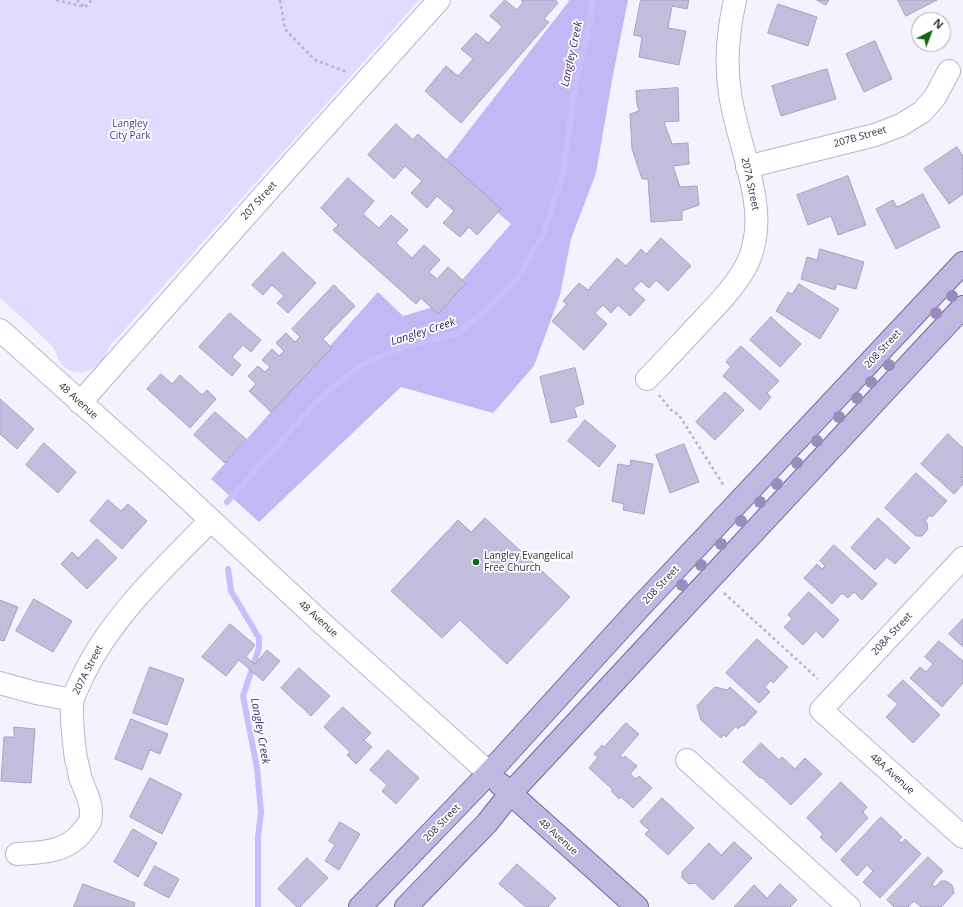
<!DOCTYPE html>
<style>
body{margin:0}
#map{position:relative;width:963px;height:907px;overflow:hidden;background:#f4f2ff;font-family:"Open Sans",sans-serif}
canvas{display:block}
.north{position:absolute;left:911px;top:12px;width:40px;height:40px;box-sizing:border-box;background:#fff;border:1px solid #acabb0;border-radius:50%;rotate:42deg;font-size:11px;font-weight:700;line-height:16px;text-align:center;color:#2f2d39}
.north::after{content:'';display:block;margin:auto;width:14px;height:18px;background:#0d6911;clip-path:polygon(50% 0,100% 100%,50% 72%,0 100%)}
</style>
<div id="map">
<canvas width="963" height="907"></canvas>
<div class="north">N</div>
</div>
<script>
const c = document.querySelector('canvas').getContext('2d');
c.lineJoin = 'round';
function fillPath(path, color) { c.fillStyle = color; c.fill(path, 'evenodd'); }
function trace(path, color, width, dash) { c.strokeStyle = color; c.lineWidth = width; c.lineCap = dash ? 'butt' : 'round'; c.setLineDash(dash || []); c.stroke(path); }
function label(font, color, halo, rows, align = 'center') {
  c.font = font + ' "Open Sans",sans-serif'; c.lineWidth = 3.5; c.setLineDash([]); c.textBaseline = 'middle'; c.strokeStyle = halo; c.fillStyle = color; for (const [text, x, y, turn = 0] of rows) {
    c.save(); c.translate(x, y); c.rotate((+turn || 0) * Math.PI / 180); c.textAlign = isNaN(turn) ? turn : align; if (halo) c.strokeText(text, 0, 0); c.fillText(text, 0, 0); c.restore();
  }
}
fillPath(new Path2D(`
 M 0,0 L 419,0 L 109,347 C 107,352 105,357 102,361 C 93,373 73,377 62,365 C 57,358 57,351 50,344 C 34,328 17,313 0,298 Z`), '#e1dbfe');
fillPath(new Path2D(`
 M 568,0 L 628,0 L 613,75 L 596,173 L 571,239 L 560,295 L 534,366 L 493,413 L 401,387 L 259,522 L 211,479 L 378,292 L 403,316 L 440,305 L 511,224 L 442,165 L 569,1 Z`), '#c3b7f5');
trace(new Path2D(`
 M 227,502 L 316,402 L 336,385 L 362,365 L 406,346 L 458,333 L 490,307 L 518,277 L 544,233 L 564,168 L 575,87 L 592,11 L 592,0
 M 228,569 L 231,591 L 259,638 L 259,648 L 243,696 L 257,768 L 261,812 L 258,837 L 258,907`), '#c9bdfb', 6);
const building = new Path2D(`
 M 505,0 L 517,10 L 523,2 L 521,0 L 555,0 L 558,3 L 544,19 L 549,22 L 461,123 L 425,91 L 446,66 L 458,76 L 473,59 L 461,49 L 476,33 L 488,43 L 502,27 L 490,16 Z
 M 641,0 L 689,0 L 687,9 L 672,6 L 668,28 L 686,31 L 679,65 L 639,57 L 642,37 L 634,35 Z
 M 817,0 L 829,0 L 826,5 Z
 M 898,0 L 937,0 L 906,16 Z
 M 778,4 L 817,17 L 808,46 L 768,33 Z
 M 875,41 L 892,79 L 864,92 L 846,54 Z
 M 827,69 L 836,99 L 781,116 L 772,86 Z
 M 678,88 L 679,121 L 664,122 L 672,144 L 688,143 L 689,164 L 673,166 L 680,187 L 697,186 L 699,205 L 682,211 L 682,220 L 651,222 L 648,179 L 642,179 L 632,149 L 630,114 L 639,111 L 637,104 L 636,91 Z
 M 396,124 L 413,140 L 418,134 L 501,209 L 477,235 L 469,227 L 460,237 L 443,223 L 454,211 L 437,196 L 427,208 L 411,193 L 422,181 L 405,166 L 394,179 L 368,155 Z
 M 957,147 L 963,156 L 963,168 L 962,169 L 963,171 L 963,194 L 949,204 L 924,169 Z
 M 848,176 L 866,225 L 838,235 L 831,216 L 808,225 L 797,195 Z
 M 348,178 L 374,201 L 363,214 L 379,228 L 391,215 L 408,230 L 396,243 L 412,258 L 424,245 L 440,260 L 429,272 L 437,279 L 448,267 L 466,283 L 438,314 L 421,298 L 416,304 L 333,230 L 338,225 L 321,208 Z
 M 923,194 L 940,227 L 896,249 L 876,209 L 893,200 L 897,207 Z
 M 661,238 L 691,266 L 668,291 L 656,280 L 649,288 L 641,281 L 633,289 L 645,300 L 630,316 L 618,305 L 611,313 L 603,305 L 595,313 L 607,324 L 584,350 L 552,321 L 567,304 L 563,301 L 579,283 L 588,290 L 617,258 L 626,266 L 641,249 L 646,254 Z
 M 820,249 L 864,262 L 856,289 L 837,284 L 835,290 L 801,279 L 807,257 L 817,260 Z
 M 283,252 L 316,283 L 288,313 L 277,303 L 284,296 L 272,285 L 263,295 L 252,285 Z
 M 799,284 L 839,309 L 820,339 L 776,311 L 788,292 L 792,294 Z
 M 334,285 L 355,306 L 323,339 L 332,348 L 271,412 L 249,391 L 256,384 L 248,376 L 258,366 L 265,372 L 270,367 L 262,360 L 272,349 L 279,356 L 284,351 L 276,343 L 286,333 L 295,342 L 300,337 L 292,329 Z
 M 230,313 L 261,340 L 251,352 L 243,345 L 232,357 L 241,365 L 232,376 L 199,347 Z
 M 771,317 L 801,344 L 780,367 L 750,340 Z
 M 741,346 L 779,381 L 767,393 L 771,397 L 760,410 L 723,376 L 731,367 L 726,362 Z
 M 575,368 L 584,404 L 574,407 L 577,417 L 551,423 L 540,377 Z
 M 161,374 L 172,384 L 180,375 L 202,395 L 207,390 L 216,399 L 190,428 L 147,389 Z
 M 725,392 L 744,410 L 715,440 L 696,422 Z
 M 0,399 L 34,429 L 17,449 L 0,434 Z
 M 215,412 L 246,439 L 225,463 L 194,435 Z
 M 585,420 L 616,446 L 599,467 L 568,441 Z
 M 948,434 L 963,448 L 963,478 L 961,477 L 961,478 L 963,480 L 963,484 L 954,494 L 921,464 Z
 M 44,443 L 76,472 L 58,493 L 26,465 Z
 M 684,444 L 699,482 L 670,493 L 656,455 Z
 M 631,460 L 653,464 L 644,514 L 623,510 L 624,504 L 612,501 L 618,464 L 630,466 Z
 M 916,473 L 947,501 L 932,517 L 930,515 L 925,521 L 927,523 L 928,529 L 922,536 L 916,536 L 885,508 Z
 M 108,500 L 121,511 L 128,504 L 147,521 L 122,549 L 90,521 Z
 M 485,518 L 570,597 L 507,664 L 460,620 L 442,638 L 391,591 L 458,520 L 471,532 Z
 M 878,518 L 910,548 L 895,564 L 887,557 L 875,570 L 851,548 Z
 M 97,539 L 117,558 L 87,589 L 61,564 L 72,552 L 78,558 Z
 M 834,545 L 877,584 L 862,600 L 854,592 L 848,598 L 842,593 L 832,604 L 804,578 L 817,564 L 822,569 L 825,566 L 820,561 Z
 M 809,592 L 839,620 L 823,638 L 816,631 L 803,645 L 784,627 L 792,619 L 788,615 Z
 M 34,599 L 72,621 L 53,652 L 16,631 Z
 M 0,600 L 18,607 L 4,641 L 0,640 Z
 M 963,619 L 963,647 L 949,634 Z
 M 230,624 L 255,645 L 246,657 L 255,664 L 267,650 L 280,661 L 263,681 L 239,660 L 226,676 L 202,657 Z
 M 757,639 L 788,667 L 773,683 L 771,680 L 765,687 L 770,692 L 759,703 L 726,673 Z
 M 939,641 L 963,661 L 963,683 L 942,707 L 910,678 L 920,667 L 926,672 L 933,664 L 925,657 Z
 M 150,667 L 184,679 L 167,725 L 133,713 Z
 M 299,668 L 330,696 L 311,716 L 281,688 Z
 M 903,680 L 940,715 L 913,743 L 886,717 L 898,704 L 888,696 Z
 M 715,687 L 727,690 L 730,687 L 757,712 L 744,726 L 742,725 L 738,729 L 736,726 L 726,737 L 724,735 L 721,738 L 701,720 L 697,706 Z
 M 343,707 L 371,733 L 364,740 L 372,747 L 356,764 L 347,755 L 350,752 L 324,727 Z
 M 131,719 L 168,734 L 160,754 L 150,750 L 142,770 L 115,759 Z
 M 626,723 L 639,734 L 620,756 L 623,758 L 625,756 L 637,766 L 630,774 L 636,779 L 639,776 L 652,788 L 633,808 L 621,797 L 619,799 L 611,791 L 613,790 L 589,768 L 598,757 L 594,754 L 602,745 L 604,747 Z
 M 14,727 L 35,729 L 31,783 L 1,781 L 4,737 L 14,737 Z
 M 761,743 L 779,760 L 782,757 L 795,769 L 805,758 L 822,774 L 791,805 L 761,777 L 760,778 L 743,762 Z
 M 388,750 L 419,778 L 396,804 L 382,791 L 387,785 L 370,770 Z
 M 150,778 L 182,794 L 162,834 L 130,817 Z
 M 841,782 L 867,807 L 863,812 L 868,818 L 836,852 L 820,837 L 823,834 L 807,818 Z
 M 662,798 L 694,828 L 668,855 L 645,834 L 649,830 L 640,822 Z
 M 881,817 L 902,837 L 898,841 L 902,843 L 905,839 L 921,854 L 880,898 L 863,882 L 873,871 L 867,865 L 857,876 L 841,860 Z
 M 340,822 L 360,834 L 339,870 L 325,861 L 335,845 L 329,841 Z
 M 133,829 L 157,843 L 138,877 L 114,862 Z
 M 734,842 L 752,858 L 713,900 L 695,883 L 689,884 L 682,878 L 682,872 L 709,843 L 721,855 Z
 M 928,857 L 943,871 L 932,884 L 935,887 L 941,881 L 946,881 L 952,885 L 954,893 L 941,907 L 921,907 L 914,901 L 908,907 L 894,907 L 887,900 Z
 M 307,858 L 328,878 L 300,907 L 297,907 L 278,889 Z
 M 517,864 L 556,898 L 548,907 L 526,907 L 499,884 Z
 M 155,866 L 179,879 L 169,898 L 144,885 Z
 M 83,884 L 135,903 L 134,907 L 74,907 Z
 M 780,884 L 797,900 L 790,907 L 734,907 L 754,885 L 767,898 Z`);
fillPath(building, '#c2bddd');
trace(building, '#a7a2c1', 1);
const minor = new Path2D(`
 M 747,167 L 875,135 L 901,125 L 922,112 L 935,97 L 949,71
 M 0,330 L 171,483 L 323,624 L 489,773
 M 647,379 C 665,361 682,342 699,324 C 716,306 733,289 745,268 C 775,214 737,148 730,93 C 725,62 728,31 735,0
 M 80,403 L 304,150 L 439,0
 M 963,558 L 821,710 L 963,837
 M 0,683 L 36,693 L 73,700
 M 687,760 L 849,907
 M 17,854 C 41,853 68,852 83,831 C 85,828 89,824 90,821 C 94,805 85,791 80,777 C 79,771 78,765 76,759 C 74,746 73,733 72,720 C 72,713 71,705 73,699 C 76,690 80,682 84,674 C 112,616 166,566 211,520`);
const major = new Path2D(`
 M 500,784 L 637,907
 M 360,907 L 489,773 L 640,607 L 963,263
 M 406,907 L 487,823 L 510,794 L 963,307`);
trace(minor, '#b9b4d3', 24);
trace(major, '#73689a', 24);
trace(new Path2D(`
 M 56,0 L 85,7 L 92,0
 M 77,0 L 85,7
 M 280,0 L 285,29 L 315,60 L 347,72
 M 659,395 L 672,411 L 679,415 L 724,486
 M 724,593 L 818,679`), '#b9b7c3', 2.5, [3, 3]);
trace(minor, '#fff', 22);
trace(major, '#c1b8e2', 22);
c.fillStyle = '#988cba';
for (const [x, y] of [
 [952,296],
 [936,313],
 [889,365],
 [871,382],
 [857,398],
 [839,417],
 [817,441],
 [797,463],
 [777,484],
 [760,502],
 [741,521],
 [721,544],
 [701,565],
 [682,585]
]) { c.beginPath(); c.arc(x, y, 6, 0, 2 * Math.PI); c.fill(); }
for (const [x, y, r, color] of [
 [476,562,4,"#0d6911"]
]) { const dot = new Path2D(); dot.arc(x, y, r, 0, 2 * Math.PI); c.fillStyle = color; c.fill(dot); trace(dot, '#fff', 1.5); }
label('10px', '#4d3981', '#fff', [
 ["Langley",130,124],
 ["City Park",130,136]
]);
label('10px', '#2f2d39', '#fff', [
 ["207B Street",860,137,-16],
 ["207A Street",750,184,78],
 ["207 Street",259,201,-48],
 ["208 Street",883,349,-47],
 ["48 Avenue",78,401,42],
 ["208 Street",661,585,-47],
 ["48 Avenue",318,619,42],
 ["208A Street",892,634,-47],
 ["207A Street",88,670,-63],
 ["48A Avenue",892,774,42],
 ["208 Street",442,823,-46],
 ["48 Avenue",558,837,42]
]);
label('10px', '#2f2d39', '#fff', [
 ["Langley Evangelical",484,556],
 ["Free Church",484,568]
], 'left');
label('italic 11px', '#382269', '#fff', [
 ["Langley Creek",572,54,-78],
 ["Langley Creek",423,332,-18],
 ["Langley Creek",260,731,80]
]);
</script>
